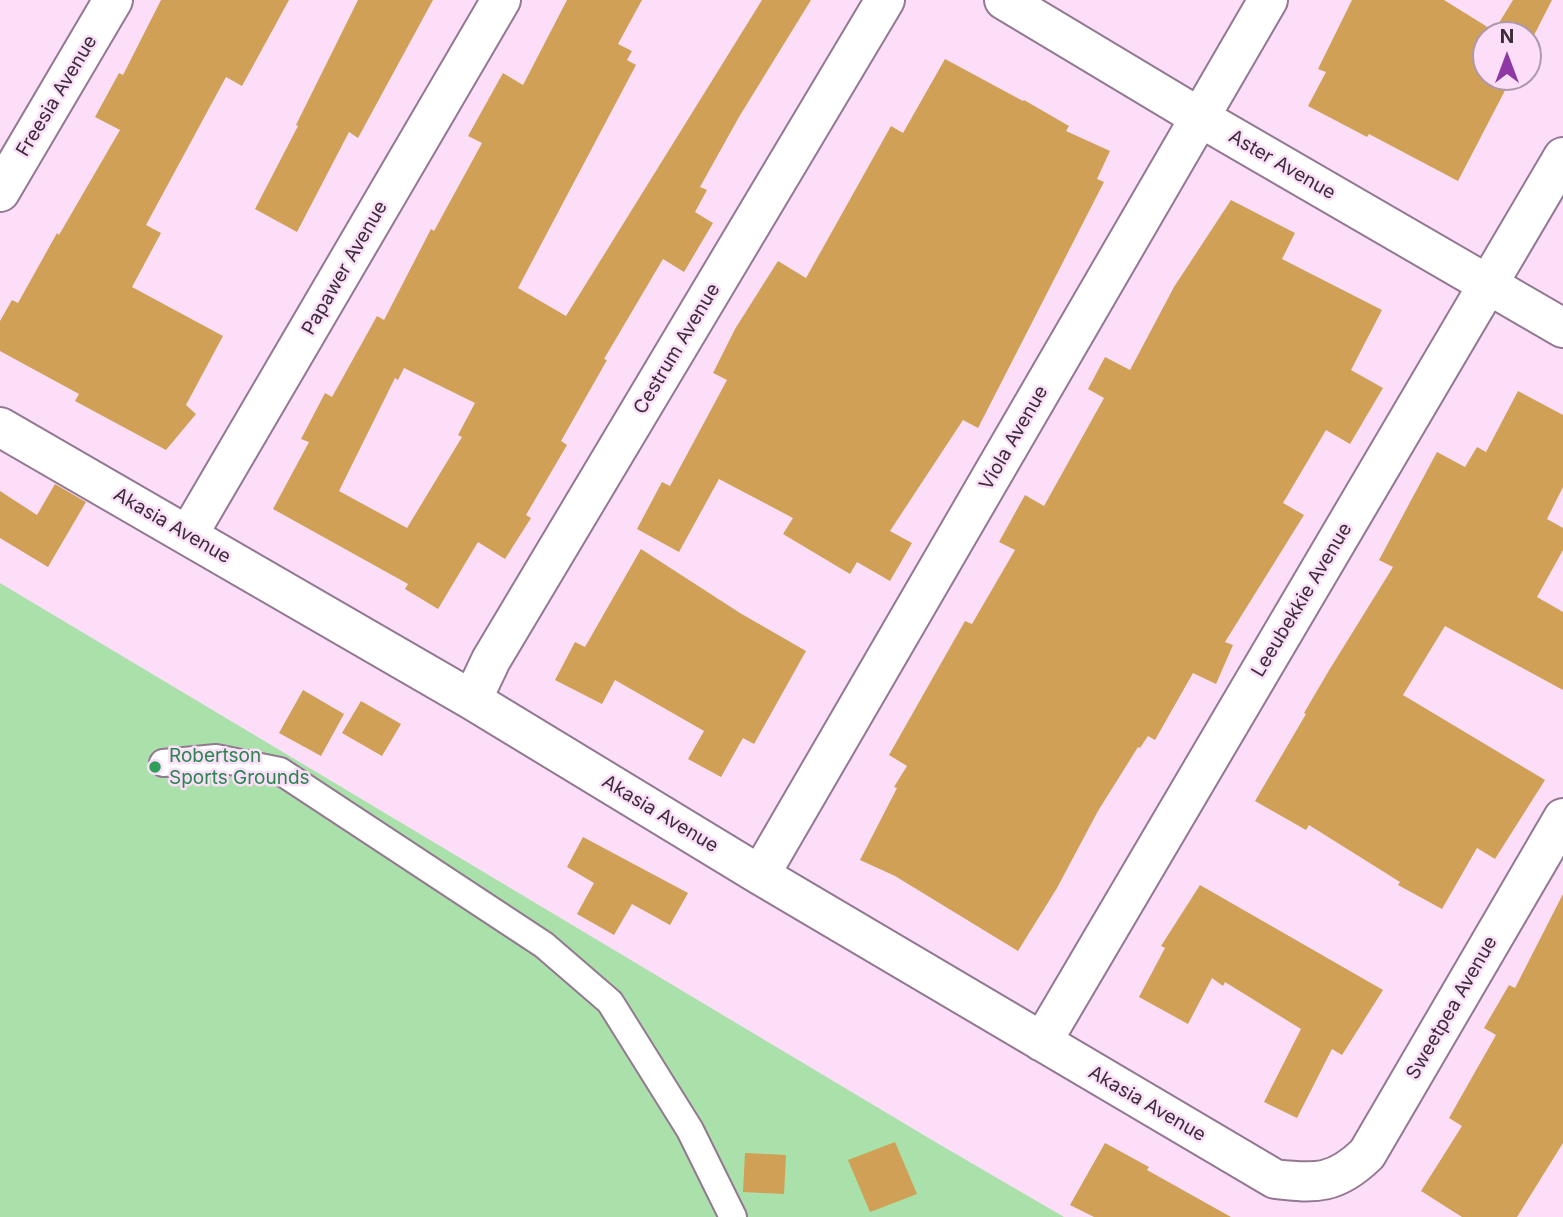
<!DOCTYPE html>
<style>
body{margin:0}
#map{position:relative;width:1563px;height:1217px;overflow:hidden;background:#fcdef9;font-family:Inter,sans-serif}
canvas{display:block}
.north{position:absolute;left:1472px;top:21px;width:70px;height:70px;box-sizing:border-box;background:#fcdef9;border:2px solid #ae98ac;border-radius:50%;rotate:0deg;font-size:19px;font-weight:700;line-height:28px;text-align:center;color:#392e38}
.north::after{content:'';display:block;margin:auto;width:24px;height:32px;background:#8e38a5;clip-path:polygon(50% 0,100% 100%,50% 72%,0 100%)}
</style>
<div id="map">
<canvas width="1563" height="1217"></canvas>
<div class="north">N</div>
</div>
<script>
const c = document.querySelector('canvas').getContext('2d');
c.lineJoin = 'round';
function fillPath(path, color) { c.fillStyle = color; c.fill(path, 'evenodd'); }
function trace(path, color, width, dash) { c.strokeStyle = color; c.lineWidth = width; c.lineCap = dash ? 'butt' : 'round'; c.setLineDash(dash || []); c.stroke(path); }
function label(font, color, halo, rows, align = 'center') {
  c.font = font + ' Inter,sans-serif'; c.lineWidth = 5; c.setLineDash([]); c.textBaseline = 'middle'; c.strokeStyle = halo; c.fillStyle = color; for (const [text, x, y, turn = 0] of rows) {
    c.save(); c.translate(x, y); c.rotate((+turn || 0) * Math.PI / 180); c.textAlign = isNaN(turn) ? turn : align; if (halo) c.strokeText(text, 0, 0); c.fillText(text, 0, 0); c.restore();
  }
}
fillPath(new Path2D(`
 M 0,583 L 937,1143 L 1064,1217 L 0,1217 Z`), '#aae0a9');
fillPath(new Path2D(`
 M 161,0 L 289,0 L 242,86 L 226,77 L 146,225 L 161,233 L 132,287 L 223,336 L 186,405 L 196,414 L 166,450 L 75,401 L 79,394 L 0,351 L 0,321 L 12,300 L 18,303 L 57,233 L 59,235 L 120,130 L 95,117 L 119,73 L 123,75 Z
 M 358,0 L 433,0 L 358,138 L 349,132 L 297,232 L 255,209 L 298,126 L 296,125 Z
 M 567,0 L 642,0 L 618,44 L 632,51 L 627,60 L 636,65 L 518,288 L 566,316 L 762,0 L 811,0 L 739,117 L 700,187 L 707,190 L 695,212 L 713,223 L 684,272 L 663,259 L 604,359 L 607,360 L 561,441 L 567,445 L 526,515 L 531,518 L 505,559 L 478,542 L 438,609 L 405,589 L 408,584 L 273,509 L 309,442 L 301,439 L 325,393 L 332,397 L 377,316 L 384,320 L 431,229 L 434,231 L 482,143 L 468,136 L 503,73 L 523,85 ZM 404,368 L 475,403 L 458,435 L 462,437 L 407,528 L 339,491 L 395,378 L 398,380 Z
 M 1352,0 L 1444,0 L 1494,31 L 1513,0 L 1552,0 L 1528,47 L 1528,35 L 1486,35 L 1486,77 L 1512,77 L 1458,181 L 1369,134 L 1367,137 L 1308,106 L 1326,72 L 1318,69 Z
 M 945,59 L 1023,101 L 1024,100 L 1069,126 L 1066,131 L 1110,151 L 1097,179 L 1104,182 L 978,428 L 963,420 L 890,531 L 912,543 L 890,581 L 857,562 L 850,574 L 783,534 L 793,518 L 719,479 L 679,552 L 637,529 L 662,482 L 670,486 L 727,380 L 713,373 L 735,329 L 778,261 L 806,278 L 891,126 L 903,133 Z
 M 1231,200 L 1295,233 L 1282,259 L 1382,310 L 1351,370 L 1383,388 L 1350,444 L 1326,430 L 1283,503 L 1304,515 L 1225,642 L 1233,645 L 1216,684 L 1193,673 L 1155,740 L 1148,736 L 1140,748 L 1138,747 L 1098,811 L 1057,888 L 1018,951 L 895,876 L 860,860 L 897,788 L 894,787 L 907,766 L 889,755 L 965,621 L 972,624 L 1015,550 L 999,542 L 1025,495 L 1044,506 L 1104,398 L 1088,389 L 1105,357 L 1130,370 L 1174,287 Z
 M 1518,391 L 1563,415 L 1563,487 L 1547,519 L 1563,528 L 1563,550 L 1537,597 L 1563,612 L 1563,690 L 1445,626 L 1403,695 L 1545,780 L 1495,859 L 1477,848 L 1442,909 L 1398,885 L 1400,882 L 1309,825 L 1306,830 L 1255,801 L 1306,714 L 1304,713 L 1328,672 L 1393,567 L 1379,560 L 1437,452 L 1465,467 L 1477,447 L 1486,452 Z
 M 55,484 L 86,502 L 48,567 L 0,538 L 0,491 L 37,515 Z
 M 641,549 L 740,613 L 806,651 L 754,744 L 743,738 L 721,777 L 688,759 L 704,731 L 615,680 L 602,704 L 555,680 L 575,642 L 585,647 Z
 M 303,690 L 344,714 L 321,756 L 279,733 Z
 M 361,701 L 401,724 L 382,756 L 342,733 Z
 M 583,837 L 688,893 L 670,925 L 632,904 L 614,935 L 577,914 L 594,883 L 567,867 Z
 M 1200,885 L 1383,990 L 1342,1055 L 1332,1049 L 1297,1118 L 1264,1102 L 1301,1029 L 1225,982 L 1223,986 L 1212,978 L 1188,1024 L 1139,997 L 1165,948 L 1161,946 Z
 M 1563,894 L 1563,1143 L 1517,1217 L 1462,1217 L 1421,1191 L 1462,1126 L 1449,1118 L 1496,1035 L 1484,1028 L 1509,985 L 1515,988 Z
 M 895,1142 L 917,1194 L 870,1212 L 848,1160 Z
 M 1105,1143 L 1149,1167 L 1147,1170 L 1231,1217 L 1094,1217 L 1070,1205 Z
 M 745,1153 L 786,1155 L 784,1194 L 743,1192 Z`), '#cfa056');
const service = new Path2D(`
 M 163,763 L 216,758 L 280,771 L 544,945 L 610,1002 L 690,1130 L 733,1217`);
const minor = new Path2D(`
 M 1004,0 L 1199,117 L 1563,328
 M 0,192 L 113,0
 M 0,427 L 472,700 L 760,875 L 1275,1179 C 1317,1184 1336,1184 1367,1154 L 1563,818
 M 188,535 L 501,0
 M 472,700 L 491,660 L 885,0
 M 760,875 L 1268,0
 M 1042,1042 L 1563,157`);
trace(service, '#927890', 30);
trace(minor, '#927890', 42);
trace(service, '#fff', 26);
trace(minor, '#fff', 38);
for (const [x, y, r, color] of [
 [155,767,7,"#2e9e5b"]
]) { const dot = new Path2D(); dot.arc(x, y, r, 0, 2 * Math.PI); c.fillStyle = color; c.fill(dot); trace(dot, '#fcdef9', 2.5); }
label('19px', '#392e38', '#fcdef9', [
 ["Freesia Avenue",57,96,-59],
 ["Aster Avenue",1282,165,30],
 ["Papawer Avenue",345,268,-60],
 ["Cestrum Avenue",677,349,-59],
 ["Viola Avenue",1014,438,-60],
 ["Akasia Avenue",172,526,30],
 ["Leeubekkie Avenue",1302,600,-59],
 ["Akasia Avenue",660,814,31],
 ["Sweetpea Avenue",1452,1008,-60],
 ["Akasia Avenue",1147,1104,30]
]);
label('19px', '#27864d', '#fcdef9', [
 ["Robertson",169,756],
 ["Sports Grounds",169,778]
], 'left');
</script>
